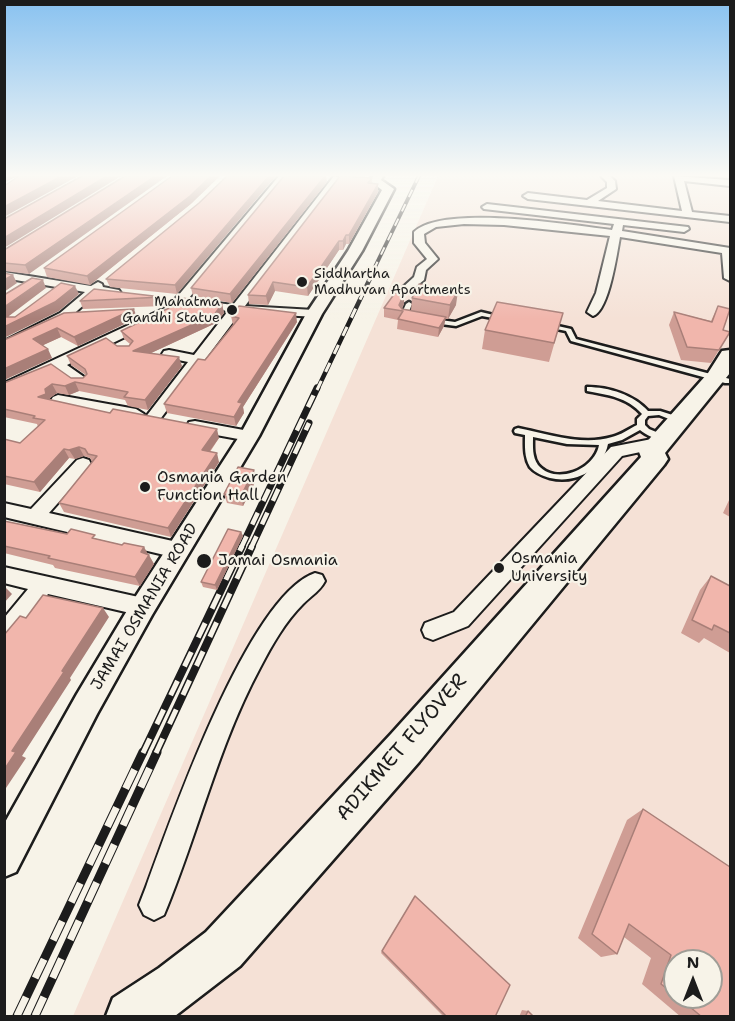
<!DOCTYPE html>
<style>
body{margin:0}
#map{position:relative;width:735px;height:1021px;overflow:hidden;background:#f7f3e8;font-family:"Shantell Sans",sans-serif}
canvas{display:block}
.frame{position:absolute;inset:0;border:6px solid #1c1c1c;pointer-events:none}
.north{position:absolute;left:663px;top:949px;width:60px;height:60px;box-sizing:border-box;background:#f7f3e8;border:2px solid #9f9d96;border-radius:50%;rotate:0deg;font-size:16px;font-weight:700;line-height:24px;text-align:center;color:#1c1c1c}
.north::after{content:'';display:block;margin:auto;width:21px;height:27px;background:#1c1c1c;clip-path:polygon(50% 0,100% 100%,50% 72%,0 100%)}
</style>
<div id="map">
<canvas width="735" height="1021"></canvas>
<div class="frame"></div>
<div class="north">N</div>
</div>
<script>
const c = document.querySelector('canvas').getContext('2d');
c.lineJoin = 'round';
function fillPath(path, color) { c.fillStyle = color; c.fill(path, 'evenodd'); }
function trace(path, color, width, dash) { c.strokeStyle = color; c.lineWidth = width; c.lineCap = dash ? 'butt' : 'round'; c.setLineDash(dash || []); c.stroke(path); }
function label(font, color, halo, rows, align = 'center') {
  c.font = font + ' "Shantell Sans",sans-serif'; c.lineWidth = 4.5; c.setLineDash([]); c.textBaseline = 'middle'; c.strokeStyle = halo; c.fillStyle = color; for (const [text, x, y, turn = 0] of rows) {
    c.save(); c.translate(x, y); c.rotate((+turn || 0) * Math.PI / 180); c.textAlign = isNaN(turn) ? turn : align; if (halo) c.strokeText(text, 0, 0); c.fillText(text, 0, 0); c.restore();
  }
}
fillPath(new Path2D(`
 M 438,176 L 730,176 L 730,1016 L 73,1016 ZM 675,961 L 711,961 L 711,997 L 675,997 Z`), '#f5e1d6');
const service = new Path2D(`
 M 409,302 L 412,304 L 408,314 L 413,316 L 410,318 L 402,316 L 401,315 L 406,304 Z
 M 481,312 L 506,318 L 503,320 L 482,316 L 456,326 L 433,323 L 430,321 L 433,319 L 455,322 Z
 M 549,324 L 571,329 L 576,339 L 730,379 L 730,383 L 725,383 L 571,341 L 566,331 L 547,327 L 546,326 Z
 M 587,387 C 609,387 634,395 648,411 L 660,411 L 682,418 L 683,420 L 679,423 L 659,415 L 648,416 L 645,420 L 645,425 L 649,429 L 666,436 L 667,438 L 666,440 C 658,441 646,435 640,430 L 622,440 L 608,444 C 603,470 575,484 550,478 C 543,476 535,473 530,467 C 524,457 525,446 525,435 L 515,433 L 514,431 L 515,429 L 518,428 C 548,434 582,446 612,437 C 621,435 629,429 637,425 L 637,419 L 642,414 C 627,397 608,395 587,391 ZM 533,437 L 567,444 L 599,445 C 595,469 556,486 538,465 C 532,457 533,446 533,437 Z`);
const minor = new Path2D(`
 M 279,176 L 287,176 L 185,303 L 173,314 L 67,365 L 87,379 L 89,382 L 87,385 L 77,385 L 56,370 L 4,393 L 4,383 L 165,308 L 177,297 Z
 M 334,176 L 341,178 L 245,306 L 314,310 L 320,314 L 318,317 L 240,313 L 158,422 L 148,422 L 145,418 L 148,414 L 188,362 L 164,357 L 162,354 L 164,351 L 169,350 L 194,355 L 228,311 L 195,306 L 195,300 L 233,305 Z
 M 601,176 L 610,176 L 615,181 L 616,189 L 598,201 L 682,211 L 674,176 L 730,180 L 730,186 L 684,181 L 692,212 L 730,216 L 730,222 L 528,199 L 523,196 L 528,193 L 587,200 L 607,188 L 607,182 Z
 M 487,204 L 688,227 L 689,229 L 684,232 L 623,225 L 622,231 L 730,248 L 730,281 L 724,278 L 722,253 L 620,237 C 617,253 609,311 593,316 L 587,312 L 596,293 L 610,236 L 504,225 L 464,224 L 436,227 L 424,234 L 425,243 L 438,259 L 426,270 L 424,280 L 413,289 L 405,289 L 403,287 L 414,277 L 417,267 L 427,259 L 414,243 L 414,232 C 443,204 571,225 612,230 L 614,224 L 484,209 L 482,207 Z
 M 4,272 L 91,286 L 98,282 L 102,284 L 103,287 L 119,290 L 121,293 L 115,297 L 96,294 L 68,319 L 4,350 L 4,341 L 60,313 L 85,292 L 4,278 Z
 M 58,395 L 136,409 L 144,414 L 136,419 L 53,403 L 51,400 L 53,397 Z
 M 195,421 L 249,431 L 255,432 L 257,436 L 255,440 L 249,441 L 189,430 L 187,426 L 189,422 Z
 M 662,437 L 668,438 L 670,442 L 668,446 L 622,456 L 468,626 L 433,640 L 425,637 L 422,630 L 425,623 L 454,612 L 611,447 Z
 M 83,458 L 89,460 L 91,464 L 89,468 L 49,513 L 177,542 L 184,545 L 187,550 L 184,555 L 177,558 L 4,517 L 4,503 L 31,509 L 77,460 Z
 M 4,567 L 143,598 L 150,601 L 153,607 L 150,613 L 143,616 L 48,594 L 12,642 L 4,645 L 4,618 L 28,589 L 4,583 Z
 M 315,573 L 322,575 L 325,581 C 320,591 311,596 303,604 C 285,622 272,645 260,668 C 218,746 198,834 164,915 L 154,920 L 144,915 L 139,905 L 146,887 C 171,819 248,596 315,573 Z`);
const tertiary = new Path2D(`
 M 373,176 L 383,176 L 381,180 L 394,189 L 362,251 L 322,314 L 259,436 L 152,615 L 97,714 L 16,872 L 4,877 L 4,824 L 77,694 L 134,599 L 240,435 L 306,314 L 348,251 L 382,190 L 370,181 Z`);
const primary = new Path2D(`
 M 730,350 L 730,373 L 665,453 L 668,459 L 664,465 L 419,762 L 240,966 L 175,1016 L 106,1016 L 113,998 L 159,968 L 206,932 L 391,734 L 641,457 L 639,452 L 643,446 L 708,373 L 722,351 Z`);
trace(service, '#1c1c1c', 5);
trace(minor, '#1c1c1c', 4);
trace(tertiary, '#1c1c1c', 5);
trace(primary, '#1c1c1c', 5);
fillPath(service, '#f7f3e8');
fillPath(minor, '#f7f3e8');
fillPath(tertiary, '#f7f3e8');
fillPath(primary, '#f7f3e8');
const railFar4 = new Path2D(`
 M 374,269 L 419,176`);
const railFar3 = new Path2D(`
 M 317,390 L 375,268`);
const railFar2 = new Path2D(`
 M 241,548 L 317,388
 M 251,548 L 309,423`);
const railFar1 = new Path2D(`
 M 143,753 L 242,546
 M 156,753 L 252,546`);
const rail = new Path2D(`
 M 17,1016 L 143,752
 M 35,1016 L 157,752`);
trace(railFar4, '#1c1c1c', 4);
trace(railFar3, '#1c1c1c', 4.5);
trace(railFar2, '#1c1c1c', 7);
trace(railFar1, '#1c1c1c', 8);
trace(rail, '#1c1c1c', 9);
trace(railFar4, '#f7f3e8', 2, [8]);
trace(railFar3, '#f7f3e8', 3, [10]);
trace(railFar2, '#f7f3e8', 4.5, [13]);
trace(railFar1, '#f7f3e8', 5, [16]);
trace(rail, '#f7f3e8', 7, [21]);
fillPath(new Path2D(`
 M 125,176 L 29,274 L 4,271 L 4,250 Z
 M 372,178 L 372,184 L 378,184 L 378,192 L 349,244 L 346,244 L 343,250 L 339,250 L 308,296 L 275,291 L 268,305 L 249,304 L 248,295 Z
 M 327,182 L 232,303 L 193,296 L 191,288 Z
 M 192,203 L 90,285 L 47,277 L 44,268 Z
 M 199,203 L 177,294 L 110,287 L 106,279 Z
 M 404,294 L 404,304 L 402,309 L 411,310 L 412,298 L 456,305 L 448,319 L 445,319 L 444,326 L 438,337 L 397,329 L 398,320 L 384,317 L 384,308 Z
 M 162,297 L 164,306 L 83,309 L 80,301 Z
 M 222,304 L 224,313 L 216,323 L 151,353 L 182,366 L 148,410 L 128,406 L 125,400 L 79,391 L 69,395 L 57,393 L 50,398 L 50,400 L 219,438 L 210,452 L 219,462 L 171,537 L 64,512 L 59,503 L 92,462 L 90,458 L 84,456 L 75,459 L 69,458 L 40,492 L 4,484 L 4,439 L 20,443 L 38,427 L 37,424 L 4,417 L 4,383 L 71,378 L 83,378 L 86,375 L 71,365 L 67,356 L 117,346 L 129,346 L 130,344 L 124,339 L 121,331 Z
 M 718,306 L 723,330 L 730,332 L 711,363 L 681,360 L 669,325 L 674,312 L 711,321 Z
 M 64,313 L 137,318 L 78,346 L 61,337 L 43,345 L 52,358 L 4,380 L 4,340 Z
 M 563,313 L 549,362 L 482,349 L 485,330 Z
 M 231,316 L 297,322 L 243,407 L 244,413 L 236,426 L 167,413 L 164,404 L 205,360 L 233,325 Z
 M 256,480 L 243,506 L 227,503 L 224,494 Z
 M 730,498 L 730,517 L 723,513 Z
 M 4,521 L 34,528 L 97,540 L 149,555 L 154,564 L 140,586 L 55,568 L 53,565 L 4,553 Z
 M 241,532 L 243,536 L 217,590 L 203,587 L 201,582 Z
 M 711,576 L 730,586 L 730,653 L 704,638 L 699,643 L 681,633 L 700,590 Z
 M 643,809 L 730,1017 L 681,1017 L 642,984 L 651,958 L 624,937 L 617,954 L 601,957 L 578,938 L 627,820 ZM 675,961 L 711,997 L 675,997 Z
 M 382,951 L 495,1017 L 444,1017 L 381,953 Z
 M 522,1010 L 528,1011 L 534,1017 L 519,1017 Z`), '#cf9d94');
fillPath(new Path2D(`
 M 4,176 L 17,176 L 4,183 Z
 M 62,176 L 78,176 L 4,217 L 4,207 Z
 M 107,176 L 121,176 L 4,248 L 4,238 Z
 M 155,176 L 167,176 L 29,274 L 25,265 Z
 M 211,176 L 220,176 L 192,203 L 90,285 L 87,276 Z
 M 269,176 L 276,176 L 177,294 L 175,285 Z
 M 325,176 L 326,176 L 327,182 L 232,303 L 230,294 Z
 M 378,184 L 378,192 L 349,244 L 349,235 Z
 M 346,235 L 346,244 L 343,250 L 343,241 Z
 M 339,241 L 339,250 L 308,296 L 307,287 Z
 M 13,275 L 17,283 L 4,292 L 4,280 Z
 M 43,280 L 46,288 L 9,316 L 6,322 L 4,319 L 4,307 Z
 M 273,282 L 275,291 L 268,305 L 266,296 Z
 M 75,286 L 79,294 L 59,311 L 4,338 L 4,327 Z
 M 458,291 L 456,305 L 448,319 L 450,305 Z
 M 404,294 L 404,304 L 400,311 L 399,305 Z
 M 222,304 L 224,313 L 216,323 L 136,360 L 133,351 Z
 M 134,309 L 137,318 L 78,346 L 74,337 Z
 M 296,313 L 297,322 L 243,407 L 244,413 L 236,426 L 234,417 L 238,402 Z
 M 446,317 L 444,326 L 438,337 L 439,328 Z
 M 57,328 L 61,337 L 37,348 L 33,339 Z
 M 48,349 L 52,358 L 4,380 L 4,369 Z
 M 179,357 L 182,366 L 148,410 L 145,400 Z
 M 75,382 L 79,391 L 69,395 L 65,386 Z
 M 52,384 L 57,393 L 50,398 L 51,403 L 38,397 L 45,389 Z
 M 217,429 L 219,438 L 204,459 L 202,450 Z
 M 79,447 L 84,456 L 75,459 L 69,450 Z
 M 64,449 L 69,458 L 40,492 L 34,482 Z
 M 217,453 L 219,462 L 171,537 L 168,528 Z
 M 254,470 L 256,480 L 243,506 L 241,496 Z
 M 241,532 L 243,536 L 217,590 L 215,585 Z
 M 144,547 L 154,564 L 140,586 L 135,577 L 141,552 Z
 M 4,586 L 12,594 L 4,603 Z
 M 103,608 L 109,617 L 70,678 L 71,680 L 22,756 L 26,758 L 4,791 L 4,770 L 12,751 L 62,671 Z`), '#a97f78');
const building = new Path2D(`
 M 19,176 L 62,176 L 4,207 L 4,186 Z
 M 82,176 L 107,176 L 4,238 L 4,219 Z
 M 125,176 L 155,176 L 25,265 L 4,263 L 4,250 Z
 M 172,176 L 211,176 L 190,196 L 87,276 L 44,268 Z
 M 227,176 L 269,176 L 175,285 L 106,279 L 199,203 Z
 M 284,176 L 325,176 L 230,294 L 191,288 Z
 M 340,176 L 372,178 L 368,183 L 378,184 L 349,235 L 346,235 L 343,241 L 339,241 L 307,287 L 273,282 L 266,296 L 248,295 Z
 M 4,273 L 13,275 L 4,280 Z
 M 32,278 L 43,280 L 4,307 L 4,295 Z
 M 61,283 L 75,286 L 55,302 L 4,327 L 4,317 L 15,317 Z
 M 419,284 L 458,291 L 450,305 L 412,298 Z
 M 94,289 L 162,297 L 80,301 Z
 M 395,293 L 404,294 L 399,305 L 402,309 L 446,317 L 439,328 L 398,319 L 403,311 L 384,308 Z
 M 182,298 L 222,304 L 214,315 L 133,351 L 179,357 L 145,400 L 124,397 L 128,392 L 75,382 L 65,386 L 52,384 L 45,389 L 46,394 L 38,397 L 110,413 L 113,409 L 217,429 L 202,450 L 217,453 L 168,528 L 59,503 L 97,456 L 88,454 L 85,449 L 79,447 L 69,450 L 64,449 L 34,482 L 4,476 L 4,439 L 20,443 L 45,420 L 33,418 L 35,416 L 4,409 L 4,383 L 51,364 L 71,378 L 83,378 L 87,374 L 85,369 L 67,356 L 106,338 L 117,346 L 129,346 L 133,341 L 121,331 L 171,307 Z
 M 497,302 L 563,313 L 554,343 L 485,330 Z
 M 239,306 L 296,313 L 238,402 L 242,403 L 234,417 L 164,404 L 198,359 L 205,360 L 239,318 L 231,316 Z
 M 718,306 L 730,309 L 723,330 L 730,332 L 719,350 L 687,347 L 674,312 L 712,322 Z
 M 134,309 L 74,337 L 57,328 L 33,339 L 48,349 L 4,369 L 4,340 L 64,313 Z
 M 238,467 L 254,470 L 241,496 L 224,494 Z
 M 4,521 L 67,534 L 71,529 L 95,535 L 92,538 L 122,545 L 124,543 L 144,547 L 141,552 L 149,555 L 135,577 L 48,558 L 50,556 L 4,546 Z
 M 228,529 L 241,532 L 215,585 L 201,582 Z
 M 711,576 L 730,586 L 730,633 L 714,625 L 712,630 L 692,620 Z
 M 43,595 L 103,608 L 62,671 L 64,672 L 12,751 L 16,752 L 4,770 L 4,635 L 20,616 L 26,618 Z
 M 643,809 L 730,867 L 730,1017 L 702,1017 L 678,997 L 711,997 L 711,961 L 675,961 L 675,995 L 661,984 L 671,955 L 629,924 L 617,954 L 592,934 Z
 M 415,896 L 510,985 L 495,1017 L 447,1017 L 382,951 Z
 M 528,1011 L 534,1017 L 525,1017 Z`);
fillPath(building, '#f1b6ac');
trace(building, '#a97f78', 1.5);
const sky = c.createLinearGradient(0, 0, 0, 319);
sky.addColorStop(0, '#89c2f0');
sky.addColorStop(0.55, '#fbfaf5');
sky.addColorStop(1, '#fbfaf500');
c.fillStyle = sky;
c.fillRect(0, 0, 735, 319);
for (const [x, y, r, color] of [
 [302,282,6,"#1c1c1c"],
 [232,310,6,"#1c1c1c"],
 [145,487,6,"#1c1c1c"],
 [204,561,8,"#1c1c1c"],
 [499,568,6,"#1c1c1c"]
]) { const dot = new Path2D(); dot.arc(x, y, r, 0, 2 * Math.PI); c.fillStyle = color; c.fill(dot); trace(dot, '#f7f3e8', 2); }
label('14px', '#1c1c1c', '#f7f3e8', [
 ["Siddhartha",314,274],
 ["Madhuvan Apartments",314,290],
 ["Mahatma",220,302,"right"],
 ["Gandhi Statue",220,318,"right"]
], 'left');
label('16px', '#1c1c1c', '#f7f3e8', [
 ["Osmania Garden",157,478],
 ["Function Hall",157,496],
 ["Osmania",511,559],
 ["University",511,577],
 ["Jamai Osmania",218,561]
], 'left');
label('16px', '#1c1c1c', '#f7f3e8', [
 ["JAMAI OSMANIA ROAD",145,607,-59]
]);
label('20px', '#1c1c1c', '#f7f3e8', [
 ["ADIKMET FLYOVER",402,748,-49]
]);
</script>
